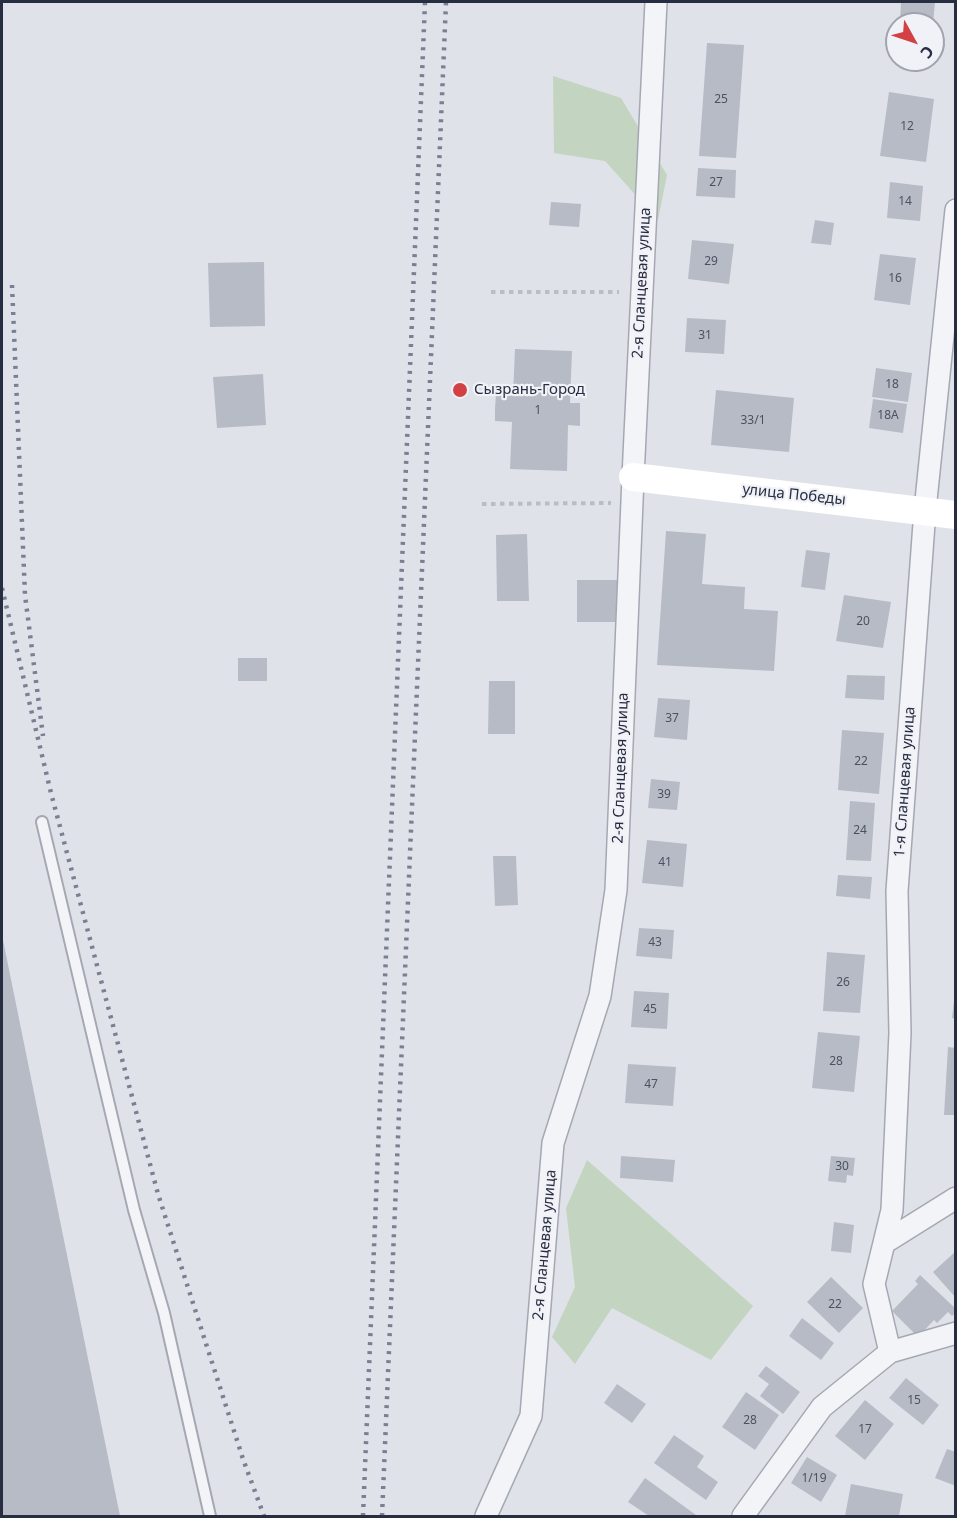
<!DOCTYPE html>
<meta charset="utf-8">
<style>
body{margin:0}
#map{position:relative;width:957px;height:1518px;overflow:hidden;background:#e0e2e9;font-family:"Noto Sans",sans-serif}
canvas{display:block}
.frame{position:absolute;inset:0;border:3px solid #282e41;pointer-events:none}
.north{position:absolute;left:885px;top:12px;width:60px;height:60px;box-sizing:border-box;background:#f0f2f7;border:2px solid #a0a4ae;border-radius:50%;rotate:130deg;font-size:16px;font-weight:700;line-height:24px;text-align:center;color:#282e41}
.north::after{content:'';display:block;margin:auto;width:21px;height:27px;background:#d24245;clip-path:polygon(50% 0,100% 100%,50% 72%,0 100%)}
</style>
<div id="map">
<canvas width="957" height="1518"></canvas>
<div class="frame"></div>
<div class="north">С</div>
</div>
<script>
const c = document.querySelector('canvas').getContext('2d');
c.lineJoin = 'round';
function fillPath(path, color) { c.fillStyle = color; c.fill(path, 'evenodd'); }
function trace(path, color, width, dash) { c.strokeStyle = color; c.lineWidth = width; c.lineCap = dash ? 'butt' : 'round'; c.setLineDash(dash || []); c.stroke(path); }
function label(font, color, halo, rows, align = 'center') {
  c.font = font + ' "Noto Sans",sans-serif'; c.lineWidth = 4.5; c.setLineDash([]); c.textBaseline = 'middle'; c.strokeStyle = halo; c.fillStyle = color; for (const [text, x, y, turn = 0] of rows) {
    c.save(); c.translate(x, y); c.rotate((+turn || 0) * Math.PI / 180); c.textAlign = isNaN(turn) ? turn : align; if (halo) c.strokeText(text, 0, 0); c.fillText(text, 0, 0); c.restore();
  }
}
fillPath(new Path2D(`
 M 553,76 L 621,98 L 667,175 L 658,220 L 605,161 L 554,153 Z
 M 587,1160 L 753,1306 L 711,1360 L 612,1308 L 575,1364 L 552,1337 L 575,1287 L 566,1208 Z`), '#c3d4c1');
fillPath(new Path2D(`
 M 901,2 L 935,2 L 933,24 L 900,24 Z
 M 707,43 L 744,45 L 736,158 L 699,156 Z
 M 889,92 L 934,99 L 926,162 L 880,156 Z
 M 698,168 L 736,170 L 735,198 L 696,196 Z
 M 890,182 L 923,186 L 920,221 L 887,218 Z
 M 551,202 L 581,204 L 579,227 L 549,225 Z
 M 815,220 L 834,223 L 831,245 L 811,243 Z
 M 692,240 L 734,244 L 729,284 L 688,279 Z
 M 880,254 L 916,258 L 910,305 L 874,300 Z
 M 264,262 L 265,326 L 210,327 L 208,263 Z
 M 687,318 L 726,320 L 724,354 L 685,352 Z
 M 515,349 L 572,351 L 570,403 L 580,403 L 580,426 L 568,425 L 567,471 L 510,469 L 512,422 L 495,421 L 495,408 L 496,395 L 513,396 Z
 M 876,368 L 912,373 L 908,402 L 872,397 Z
 M 263,374 L 266,425 L 217,428 L 213,377 Z
 M 716,390 L 794,398 L 789,452 L 711,445 Z
 M 873,399 L 907,404 L 903,433 L 869,428 Z
 M 666,531 L 706,534 L 702,584 L 745,587 L 744,609 L 778,611 L 774,671 L 657,665 Z
 M 527,534 L 529,601 L 497,601 L 496,535 Z
 M 806,550 L 830,553 L 825,590 L 801,587 Z
 M 577,580 L 621,580 L 621,622 L 577,622 Z
 M 844,595 L 891,602 L 883,648 L 836,641 Z
 M 238,658 L 267,658 L 267,681 L 238,681 Z
 M 847,675 L 885,676 L 884,700 L 845,698 Z
 M 489,681 L 515,681 L 515,734 L 488,734 Z
 M 658,698 L 690,700 L 687,740 L 654,737 Z
 M 842,730 L 884,733 L 879,794 L 838,790 Z
 M 651,779 L 680,782 L 677,810 L 648,808 Z
 M 850,801 L 875,803 L 871,861 L 846,860 Z
 M 647,840 L 687,844 L 683,887 L 642,883 Z
 M 493,856 L 516,856 L 518,905 L 495,906 Z
 M 838,875 L 872,877 L 870,899 L 836,896 Z
 M 639,928 L 674,930 L 672,959 L 636,956 Z
 M 2,940 L 3,940 L 120,1516 L 2,1516 Z
 M 827,952 L 865,955 L 860,1013 L 823,1011 Z
 M 634,991 L 669,993 L 667,1029 L 631,1027 Z
 M 954,1001 L 956,1001 L 956,1019 L 952,1018 Z
 M 818,1032 L 860,1036 L 854,1092 L 812,1088 Z
 M 948,1047 L 956,1048 L 956,1115 L 944,1115 Z
 M 628,1064 L 676,1067 L 673,1106 L 625,1103 Z
 M 621,1156 L 675,1160 L 673,1182 L 620,1178 Z
 M 831,1156 L 855,1158 L 853,1176 L 847,1175 L 846,1183 L 828,1181 Z
 M 834,1222 L 854,1225 L 851,1253 L 831,1251 Z
 M 956,1251 L 956,1298 L 933,1272 Z
 M 920,1275 L 956,1309 L 956,1312 L 952,1316 L 948,1312 L 937,1323 L 934,1320 L 918,1337 L 892,1311 L 918,1284 L 915,1281 Z
 M 831,1277 L 863,1308 L 839,1333 L 807,1302 Z
 M 802,1318 L 834,1343 L 821,1360 L 789,1336 Z
 M 766,1366 L 800,1392 L 783,1414 L 760,1396 L 769,1384 L 758,1376 Z
 M 906,1378 L 939,1405 L 923,1425 L 889,1398 Z
 M 617,1384 L 646,1404 L 632,1423 L 604,1403 Z
 M 746,1392 L 779,1415 L 755,1450 L 722,1427 Z
 M 865,1400 L 894,1424 L 865,1460 L 835,1436 Z
 M 674,1435 L 704,1456 L 697,1467 L 718,1482 L 706,1500 L 654,1463 Z
 M 947,1449 L 956,1452 L 956,1486 L 935,1478 Z
 M 807,1457 L 837,1475 L 821,1502 L 791,1483 Z
 M 645,1478 L 696,1515 L 695,1516 L 649,1516 L 628,1502 Z
 M 851,1484 L 903,1494 L 899,1516 L 845,1516 Z`), '#b7bbc6');
const lane = new Path2D(`
 M 42,822 L 134,1210 L 164,1313 L 210,1516`);
const street = new Path2D(`
 M 884,1243 L 956,1198
 M 890,1352 L 874,1284 L 892,1210 L 900,1033 L 897,891 L 925,510 L 956,210
 M 486,1516 L 531,1416 L 553,1143 L 600,996 L 616,890 L 633,477 L 656,2
 M 743,1516 L 822,1407 L 890,1352 L 956,1333`);
trace(lane, '#a5a8b3', 14);
trace(street, '#a5a8b3', 24);
trace(new Path2D(`
 M 491,292 L 619,292
 M 482,504 L 611,503`), '#babdc4', 4, [4.5, 4.5]);
trace(lane, '#f3f4f7', 10);
trace(street, '#f3f4f7', 21);
trace(new Path2D(`
 M 633,477 L 956,515`), '#fff', 28);
trace(new Path2D(`
 M 12,285 L 25,595 L 43,736
 M 2,588 L 51,793 L 158,1194 L 243,1459 L 264,1516
 M 363,1516 L 425,2
 M 382,1516 L 446,2`), '#798093', 4.5, [3, 6]);
for (const [x, y, r, color] of [
 [460,390,8,"#d24245"]
]) { const dot = new Path2D(); dot.arc(x, y, r, 0, 2 * Math.PI); c.fillStyle = color; c.fill(dot); trace(dot, '#f0f2f7', 2); }
label('12px', '#4c5162', null, [
 ["25",721,100],
 ["12",907,127],
 ["27",716,183],
 ["14",905,202],
 ["29",711,262],
 ["16",895,279],
 ["31",705,336],
 ["18",892,385],
 ["1",538,411],
 ["18А",888,416],
 ["33/1",753,421],
 ["20",863,622],
 ["37",672,719],
 ["22",861,762],
 ["39",664,795],
 ["24",860,831],
 ["41",665,863],
 ["43",655,943],
 ["26",843,983],
 ["45",650,1010],
 ["28",836,1062],
 ["47",651,1085],
 ["30",842,1167],
 ["22",835,1305],
 ["15",914,1401],
 ["28",750,1421],
 ["17",865,1430],
 ["1/19",814,1479]
]);
label('15px', '#282e41', '#f0f2f7', [
 ["2-я Сланцевая улица",642,283,-87],
 ["улица Победы",794,495,6],
 ["2-я Сланцевая улица",621,768,-88],
 ["1-я Сланцевая улица",905,782,-86],
 ["2-я Сланцевая улица",545,1245,-85]
]);
label('15px', '#282e41', '#f0f2f7', [
 ["Сызрань-Город",474,390]
], 'left');
</script>
